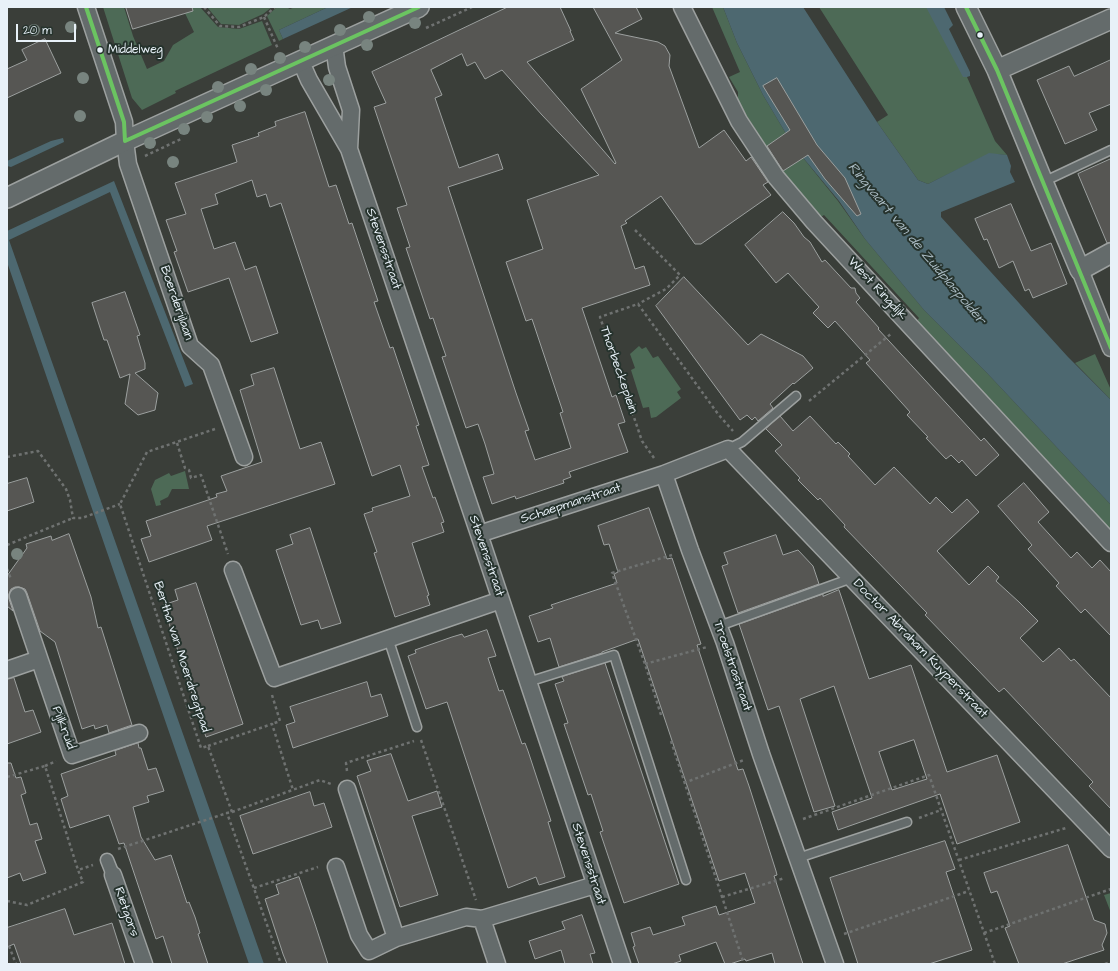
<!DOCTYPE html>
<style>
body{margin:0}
#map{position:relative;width:1118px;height:971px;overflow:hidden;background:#3a3e39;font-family:"Architects Daughter",sans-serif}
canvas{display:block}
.frame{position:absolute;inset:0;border:8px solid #e8f1f8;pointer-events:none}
.scale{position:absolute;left:16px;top:24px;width:60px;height:18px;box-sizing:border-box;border:2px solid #e8f1f8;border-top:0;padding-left:5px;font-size:12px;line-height:14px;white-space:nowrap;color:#e8f1f8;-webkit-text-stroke:3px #26332d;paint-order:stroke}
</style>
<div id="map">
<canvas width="1118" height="971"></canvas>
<div class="frame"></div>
<div class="scale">20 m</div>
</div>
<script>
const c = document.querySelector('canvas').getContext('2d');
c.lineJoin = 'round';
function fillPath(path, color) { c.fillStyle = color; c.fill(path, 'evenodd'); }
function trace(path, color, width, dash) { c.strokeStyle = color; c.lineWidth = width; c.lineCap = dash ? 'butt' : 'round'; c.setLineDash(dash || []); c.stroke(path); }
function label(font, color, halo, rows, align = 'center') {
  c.font = font + ' "Architects Daughter",sans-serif'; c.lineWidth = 4; c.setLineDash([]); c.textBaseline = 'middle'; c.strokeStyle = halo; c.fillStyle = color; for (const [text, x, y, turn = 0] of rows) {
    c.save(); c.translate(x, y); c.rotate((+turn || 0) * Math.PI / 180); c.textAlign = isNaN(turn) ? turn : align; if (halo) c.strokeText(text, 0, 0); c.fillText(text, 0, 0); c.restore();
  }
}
fillPath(new Path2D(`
 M 103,7 L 124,7 L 133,36 L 147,69 L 164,61 L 173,45 L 194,32 L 182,7 L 200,7 L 218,27 L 239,29 L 262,21 L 272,45 L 175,91 L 176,93 L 142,110 L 132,98 Z
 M 207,7 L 272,7 L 263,14 L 239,25 L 221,24 Z
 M 277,7 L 286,7 L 290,9 L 295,7 L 328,7 L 279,30 L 283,39 L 279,41 L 267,16 Z
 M 712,7 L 723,7 L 737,43 L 763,95 L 788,137 L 800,154 L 838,201 L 865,239 L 924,310 L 987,373 L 1111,505 L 1111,533 L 916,322 L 919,318 L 824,215 L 819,218 L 782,170 L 748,118 L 738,101 L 738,92 L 729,77 L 740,72 Z
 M 819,7 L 932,7 L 967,77 L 995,141 L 1007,155 L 989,154 L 928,184 L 918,180 L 877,122 L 888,115 Z
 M 639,346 L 642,349 L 646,347 L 653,358 L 658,356 L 681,389 L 677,392 L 681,398 L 656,417 L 651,418 L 649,407 L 643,408 L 631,370 L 635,368 L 630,354 Z
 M 1095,354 L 1111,390 L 1111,400 L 1075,363 Z
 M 185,471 L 189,489 L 172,489 L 168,497 L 160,501 L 161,505 L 156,506 L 151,489 L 155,480 L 169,473 L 171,476 Z
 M 1111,893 L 1111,913 L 1104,895 Z`), '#4d6a56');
fillPath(new Path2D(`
 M 328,7 L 353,7 L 283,39 L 279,30 Z
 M 723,7 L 803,7 L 877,122 L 918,180 L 928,184 L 989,153 L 1007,155 L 1011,166 L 1010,172 L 1015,182 L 941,212 L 941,217 L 1068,357 L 1111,400 L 1111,505 L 987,373 L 924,310 L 865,239 L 839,201 L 800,154 L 788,137 L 763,95 L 737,43 Z
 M 926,7 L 944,7 L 953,25 L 949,29 L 970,72 L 970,76 L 967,77 L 963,77 Z
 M 63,138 L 64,142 L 11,167 L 7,166 L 7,161 L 51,141 Z
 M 114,181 L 193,384 L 185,387 L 110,192 L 9,240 L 264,964 L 249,964 L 7,262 L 7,231 Z`), '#4d6870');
const building = new Path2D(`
 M 126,7 L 192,7 L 193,11 L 133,29 Z
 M 508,7 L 560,7 L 571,31 L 570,31 L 574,40 L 527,62 L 615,164 L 616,163 L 581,89 L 622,60 L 593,7 L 636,7 L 642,19 L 615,33 L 658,42 L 665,46 L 670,55 L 669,66 L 699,148 L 724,130 L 746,161 L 751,157 L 768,182 L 763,185 L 771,195 L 701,244 L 695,244 L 661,196 L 625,221 L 627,223 L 621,226 L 635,269 L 644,266 L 650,285 L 582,308 L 612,397 L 616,395 L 625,422 L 618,424 L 628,452 L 569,472 L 571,477 L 563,480 L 564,483 L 516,499 L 515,496 L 492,504 L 483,477 L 494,474 L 485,444 L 478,424 L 466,428 L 442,357 L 446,356 L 438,333 L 433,318 L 430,319 L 406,248 L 410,247 L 397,208 L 407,205 L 374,107 L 386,103 L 372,72 ZM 462,54 L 467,66 L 475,62 L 485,79 L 502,70 L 542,115 L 599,175 L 527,200 L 543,249 L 506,262 L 526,321 L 532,319 L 563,412 L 560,413 L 571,448 L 535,460 L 525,431 L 529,430 L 516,393 L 448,187 L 503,169 L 498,154 L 459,168 L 435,98 L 442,95 L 431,70 Z
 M 45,39 L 61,73 L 7,98 L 7,69 L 27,60 L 22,50 Z
 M 1111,60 L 1111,104 L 1089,113 L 1097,130 L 1065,144 L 1037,80 L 1069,66 L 1074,76 Z
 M 777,78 L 817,145 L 845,178 L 861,214 L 857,216 L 825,179 L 808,155 L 783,171 L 767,146 L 790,130 L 763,86 Z
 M 305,112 L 329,187 L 336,185 L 349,224 L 352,223 L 378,301 L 374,302 L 390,348 L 393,347 L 419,425 L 416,426 L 429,465 L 422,467 L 433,498 L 435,497 L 444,522 L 441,523 L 444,532 L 412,543 L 429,595 L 427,596 L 430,605 L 395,617 L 374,553 L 377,552 L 364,514 L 373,511 L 372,508 L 410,496 L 400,465 L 372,476 L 281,203 L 270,207 L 266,194 L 257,197 L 252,180 L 215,194 L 218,204 L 201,209 L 214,249 L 235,242 L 245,270 L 256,266 L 278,333 L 251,342 L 229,278 L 188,292 L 174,252 L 177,251 L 166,220 L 186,214 L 175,183 L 237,162 L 232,145 L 259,136 L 258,133 L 276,126 L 275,122 Z
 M 1111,159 L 1111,242 L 1107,243 L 1078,174 Z
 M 1011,204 L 1031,251 L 1051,243 L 1067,284 L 1033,298 L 1029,289 L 1025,291 L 1013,261 L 999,268 L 987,239 L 984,240 L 975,219 Z
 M 783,212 L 794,223 L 804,237 L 810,242 L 822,262 L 825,260 L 851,288 L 855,288 L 856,293 L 860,298 L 856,302 L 879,328 L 878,329 L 981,441 L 984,438 L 999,455 L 976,476 L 962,460 L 959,463 L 951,455 L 946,459 L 926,438 L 928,437 L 907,415 L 910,412 L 866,363 L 870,360 L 835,321 L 828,328 L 813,313 L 819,307 L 788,273 L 776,283 L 745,245 Z
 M 684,277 L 748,345 L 761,334 L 803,356 L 813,368 L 794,384 L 793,383 L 770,404 L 773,408 L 758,421 L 755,417 L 752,420 L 747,415 L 740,420 L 656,306 Z
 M 125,292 L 140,335 L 137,336 L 145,363 L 145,369 L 135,373 L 158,393 L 155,410 L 138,415 L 125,404 L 130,374 L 120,378 L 107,340 L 104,340 L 92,303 Z
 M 274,368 L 300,449 L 321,442 L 335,484 L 207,526 L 212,540 L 149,562 L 141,539 L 151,536 L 146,521 L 217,497 L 216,494 L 227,491 L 221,476 L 262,462 L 240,390 L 254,385 L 251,375 Z
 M 780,416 L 793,431 L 810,416 L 836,444 L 838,442 L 850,454 L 848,456 L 875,485 L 894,467 L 930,504 L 936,497 L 952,513 L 967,499 L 979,512 L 937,551 L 969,585 L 988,566 L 999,577 L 996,581 L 1019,602 L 1038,621 L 1020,638 L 1043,662 L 1059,648 L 1071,661 L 1074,659 L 1111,698 L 1111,809 L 1089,786 L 1093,782 L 1073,761 L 1004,688 L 999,692 L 925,615 L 927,613 L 844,527 L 845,525 L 820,498 L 818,500 L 798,480 L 800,478 L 775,451 L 782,445 L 766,429 Z
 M 27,478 L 34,502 L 7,511 L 7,484 Z
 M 1024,483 L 1049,512 L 1038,522 L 1071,558 L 1077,552 L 1092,568 L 1100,560 L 1111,572 L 1111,636 L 1085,609 L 1081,613 L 1056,586 L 1059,583 L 1028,549 L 1032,545 L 998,506 Z
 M 649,508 L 667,559 L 672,558 L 701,644 L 697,645 L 738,770 L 743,769 L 749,786 L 776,871 L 777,875 L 774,876 L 803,964 L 775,964 L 772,953 L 746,961 L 745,959 L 730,964 L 725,964 L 716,942 L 679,955 L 681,961 L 672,964 L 639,964 L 633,947 L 635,946 L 631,933 L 650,927 L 653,935 L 685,925 L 682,917 L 716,906 L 719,915 L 755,903 L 745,873 L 719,881 L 638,639 L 602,652 L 602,653 L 559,667 L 550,638 L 538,642 L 529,616 L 553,608 L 551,605 L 617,583 L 614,574 L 618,572 L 609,544 L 604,545 L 598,526 Z
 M 310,528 L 341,623 L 321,629 L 318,620 L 301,625 L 276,550 L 293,544 L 290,535 Z
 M 69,534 L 91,597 L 98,628 L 101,627 L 132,725 L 109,733 L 107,725 L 95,729 L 94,725 L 82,729 L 55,642 L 40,631 L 27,593 L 25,589 L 19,587 L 15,587 L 11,589 L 9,594 L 9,599 L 13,611 L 7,606 L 7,576 L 27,548 L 26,544 L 51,536 L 52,540 Z
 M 776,535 L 783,555 L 798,550 L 813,566 L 819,584 L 738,613 L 722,566 L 728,564 L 724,553 Z
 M 196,583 L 243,724 L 206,737 L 163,605 L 178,600 L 175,590 Z
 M 839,590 L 869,679 L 911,665 L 947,772 L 997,755 L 1020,822 L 957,844 L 940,794 L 838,830 L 832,812 L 872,798 L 834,686 L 800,699 L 835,806 L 814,812 L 779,706 L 768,710 L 739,624 L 823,594 L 823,596 ZM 914,740 L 927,779 L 892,790 L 879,752 Z
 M 487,630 L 496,656 L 488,658 L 499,691 L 503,690 L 522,744 L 525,743 L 528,751 L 551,821 L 548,822 L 565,877 L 539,885 L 536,877 L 508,888 L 447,702 L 426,709 L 408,656 L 416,653 L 415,650 L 452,637 L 462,634 L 464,637 Z
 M 605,663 L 679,884 L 624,903 L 600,832 L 603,831 L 591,794 L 588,795 L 564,724 L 568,723 L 555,684 L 564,681 L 562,677 Z
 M 14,678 L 25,712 L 33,710 L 41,732 L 7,744 L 7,679 Z
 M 367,682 L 371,697 L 381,694 L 388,716 L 293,748 L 286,725 L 295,722 L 290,707 Z
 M 138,743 L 139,748 L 141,748 L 148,770 L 156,768 L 164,791 L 147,796 L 149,802 L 133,807 L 141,837 L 155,860 L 171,855 L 187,903 L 189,902 L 195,917 L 200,933 L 198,934 L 208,964 L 172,964 L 163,936 L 156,939 L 124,843 L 119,844 L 109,815 L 70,828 L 61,799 L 68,796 L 61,774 L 116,755 L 115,751 Z
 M 391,754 L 408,801 L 437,791 L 442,807 L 412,816 L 438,895 L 400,907 L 357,776 L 371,771 L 367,761 Z
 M 7,763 L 11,763 L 16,778 L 21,777 L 26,793 L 21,795 L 30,825 L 37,823 L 42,839 L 35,841 L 46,873 L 23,881 L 20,873 L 7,878 Z
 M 310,792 L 314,806 L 324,803 L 332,827 L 253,854 L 240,816 Z
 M 945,841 L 955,869 L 946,872 L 972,950 L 929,964 L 858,964 L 830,878 Z
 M 1068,845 L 1094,920 L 1105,924 L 1107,933 L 1102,945 L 1104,950 L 1062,964 L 1019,964 L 1005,928 L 1010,926 L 997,891 L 991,893 L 984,873 Z
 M 299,877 L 315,924 L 328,964 L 287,964 L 283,954 L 265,899 L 279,894 L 276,885 Z
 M 65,909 L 74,935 L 112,923 L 125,964 L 21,964 L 14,944 L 7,947 L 7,928 Z
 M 582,915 L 595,953 L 590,954 L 593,964 L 565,964 L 561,950 L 535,959 L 529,941 L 565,929 L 562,922 Z`);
fillPath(building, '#565653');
trace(building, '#9ca09f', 1);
const service = new Path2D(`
 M 1043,182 L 1111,150
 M 728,449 L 742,442 L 796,396
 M 719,626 L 852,578
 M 388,638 L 417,727
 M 528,682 L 614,655 L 686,880
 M 798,858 L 907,822`);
const pedestrian = new Path2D(`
 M 107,860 L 113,875`);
const minor = new Path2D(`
 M 86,7 L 124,122 L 125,141 L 128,164 L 190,346 L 211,365 L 244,457
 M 682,7 L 739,121 L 776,177 L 814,222 L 1111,543
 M 334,45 L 337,67 L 351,110 L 349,149
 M 301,62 L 309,80 L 349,149 L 479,534 L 622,964
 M 1080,270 L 1111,348
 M 664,474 L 690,550 L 725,643 L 761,754 L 835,964
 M 479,534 L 664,474 L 728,449 L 1111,849
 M 233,570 L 274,678 L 501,600
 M 18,596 L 72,755 L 139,733
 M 7,670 L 39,659
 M 347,789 L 396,938
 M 336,867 L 359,935 L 369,951 L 396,938 L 466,917 L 482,919 L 595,885
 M 113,875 L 144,964
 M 482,919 L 497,964`);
const tertiary = new Path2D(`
 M 966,7 L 997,70 L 1043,182 L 1080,270 L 1111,253
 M 997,70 L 1111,19
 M 7,198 L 125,141 L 419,7`);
trace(service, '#9ca09f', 11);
trace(pedestrian, '#9ca09f', 15);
trace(minor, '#9ca09f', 19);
trace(tertiary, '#9ca09f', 22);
trace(new Path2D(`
 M 204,7 L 220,26 L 239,27 L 264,17 L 275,7
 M 264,17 L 278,49
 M 426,28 L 472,7
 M 145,156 L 181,139
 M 635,230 L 680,275 L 666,289 L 638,304
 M 809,401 L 892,333
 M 215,429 L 147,452 L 120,504 L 201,748 L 208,746 L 232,812 L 227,813 L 281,964
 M 177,443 L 185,468 L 189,470 L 191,478 L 201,475 L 228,554
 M 7,457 L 38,451 L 66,489 L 70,500 L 73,518 L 82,518 L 120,504
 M 654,458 L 642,441 L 600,317 L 638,304 L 718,414 L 733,431
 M 7,545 L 73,518
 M 7,569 L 11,579
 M 645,664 L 707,647
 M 272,695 L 280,721 L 272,724
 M 661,715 L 645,664 L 612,573 L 672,555
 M 421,740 L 476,900
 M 671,741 L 744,964
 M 208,746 L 272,724 L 293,790
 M 45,766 L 56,761
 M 347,771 L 346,763 L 414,741
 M 7,777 L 45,766 L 78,870
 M 684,783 L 744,760
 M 232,812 L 320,780 L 331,784
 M 919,818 L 941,810
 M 803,819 L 929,775 L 995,964
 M 118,849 L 227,813
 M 959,860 L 1066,828
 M 254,888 L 318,867
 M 722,897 L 785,878
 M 7,901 L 27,905 L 83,882 L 78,870 L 93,865
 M 984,933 L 1111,889
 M 844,934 L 969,891
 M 9,946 L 16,964
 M 1105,964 L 1110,962 L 1111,964`), '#6f7271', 2.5, [3, 3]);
trace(service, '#646b6b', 8);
trace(pedestrian, '#646b6b', 12);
trace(minor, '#646b6b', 16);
trace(tertiary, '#646b6b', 19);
trace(new Path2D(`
 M 86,7 L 124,122 L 125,141
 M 966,7 L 997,70 L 1111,348
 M 125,141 L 419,7`), '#6bc461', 4);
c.fillStyle = '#78847f';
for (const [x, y] of [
 [369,17],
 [415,23],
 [71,27],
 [34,30],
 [340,30],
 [367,45],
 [305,47],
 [280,58],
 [251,69],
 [83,78],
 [329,80],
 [218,87],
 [266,90],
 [240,106],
 [80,116],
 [207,117],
 [184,129],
 [150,143],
 [173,162],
 [17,554]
]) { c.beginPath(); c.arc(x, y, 6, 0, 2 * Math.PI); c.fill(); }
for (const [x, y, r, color] of [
 [980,35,3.5,"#e8f1f8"],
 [100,50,3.5,"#e8f1f8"]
]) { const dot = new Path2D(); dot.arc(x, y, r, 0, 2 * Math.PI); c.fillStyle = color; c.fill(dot); trace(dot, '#26332d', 1.5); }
label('12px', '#e8f1f8', '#26332d', [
 ["Middelweg",108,50]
], 'left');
label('13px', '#e8f1f8', '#26332d', [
 ["Stevensstraat",383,249,71],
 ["West Ringdijk",877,289,47],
 ["Boerderijlaan",176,303,71],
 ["Thorbeckeplein",618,370,71],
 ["Schaepmanstraat",571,504,-18],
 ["Stevensstraat",486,556,71],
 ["Doctor Abraham Kuyperstraat",920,649,46],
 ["Bertha van Moerdregtpad",181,657,72],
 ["Troelstrastraat",732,666,71],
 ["Pijlkruid",63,728,69],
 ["Stevensstraat",588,864,72],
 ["Rietgors",126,912,71]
]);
label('italic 14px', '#abbcc4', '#26332d', [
 ["Ringvaart van de Zuidplaspolder",916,244,50]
]);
</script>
